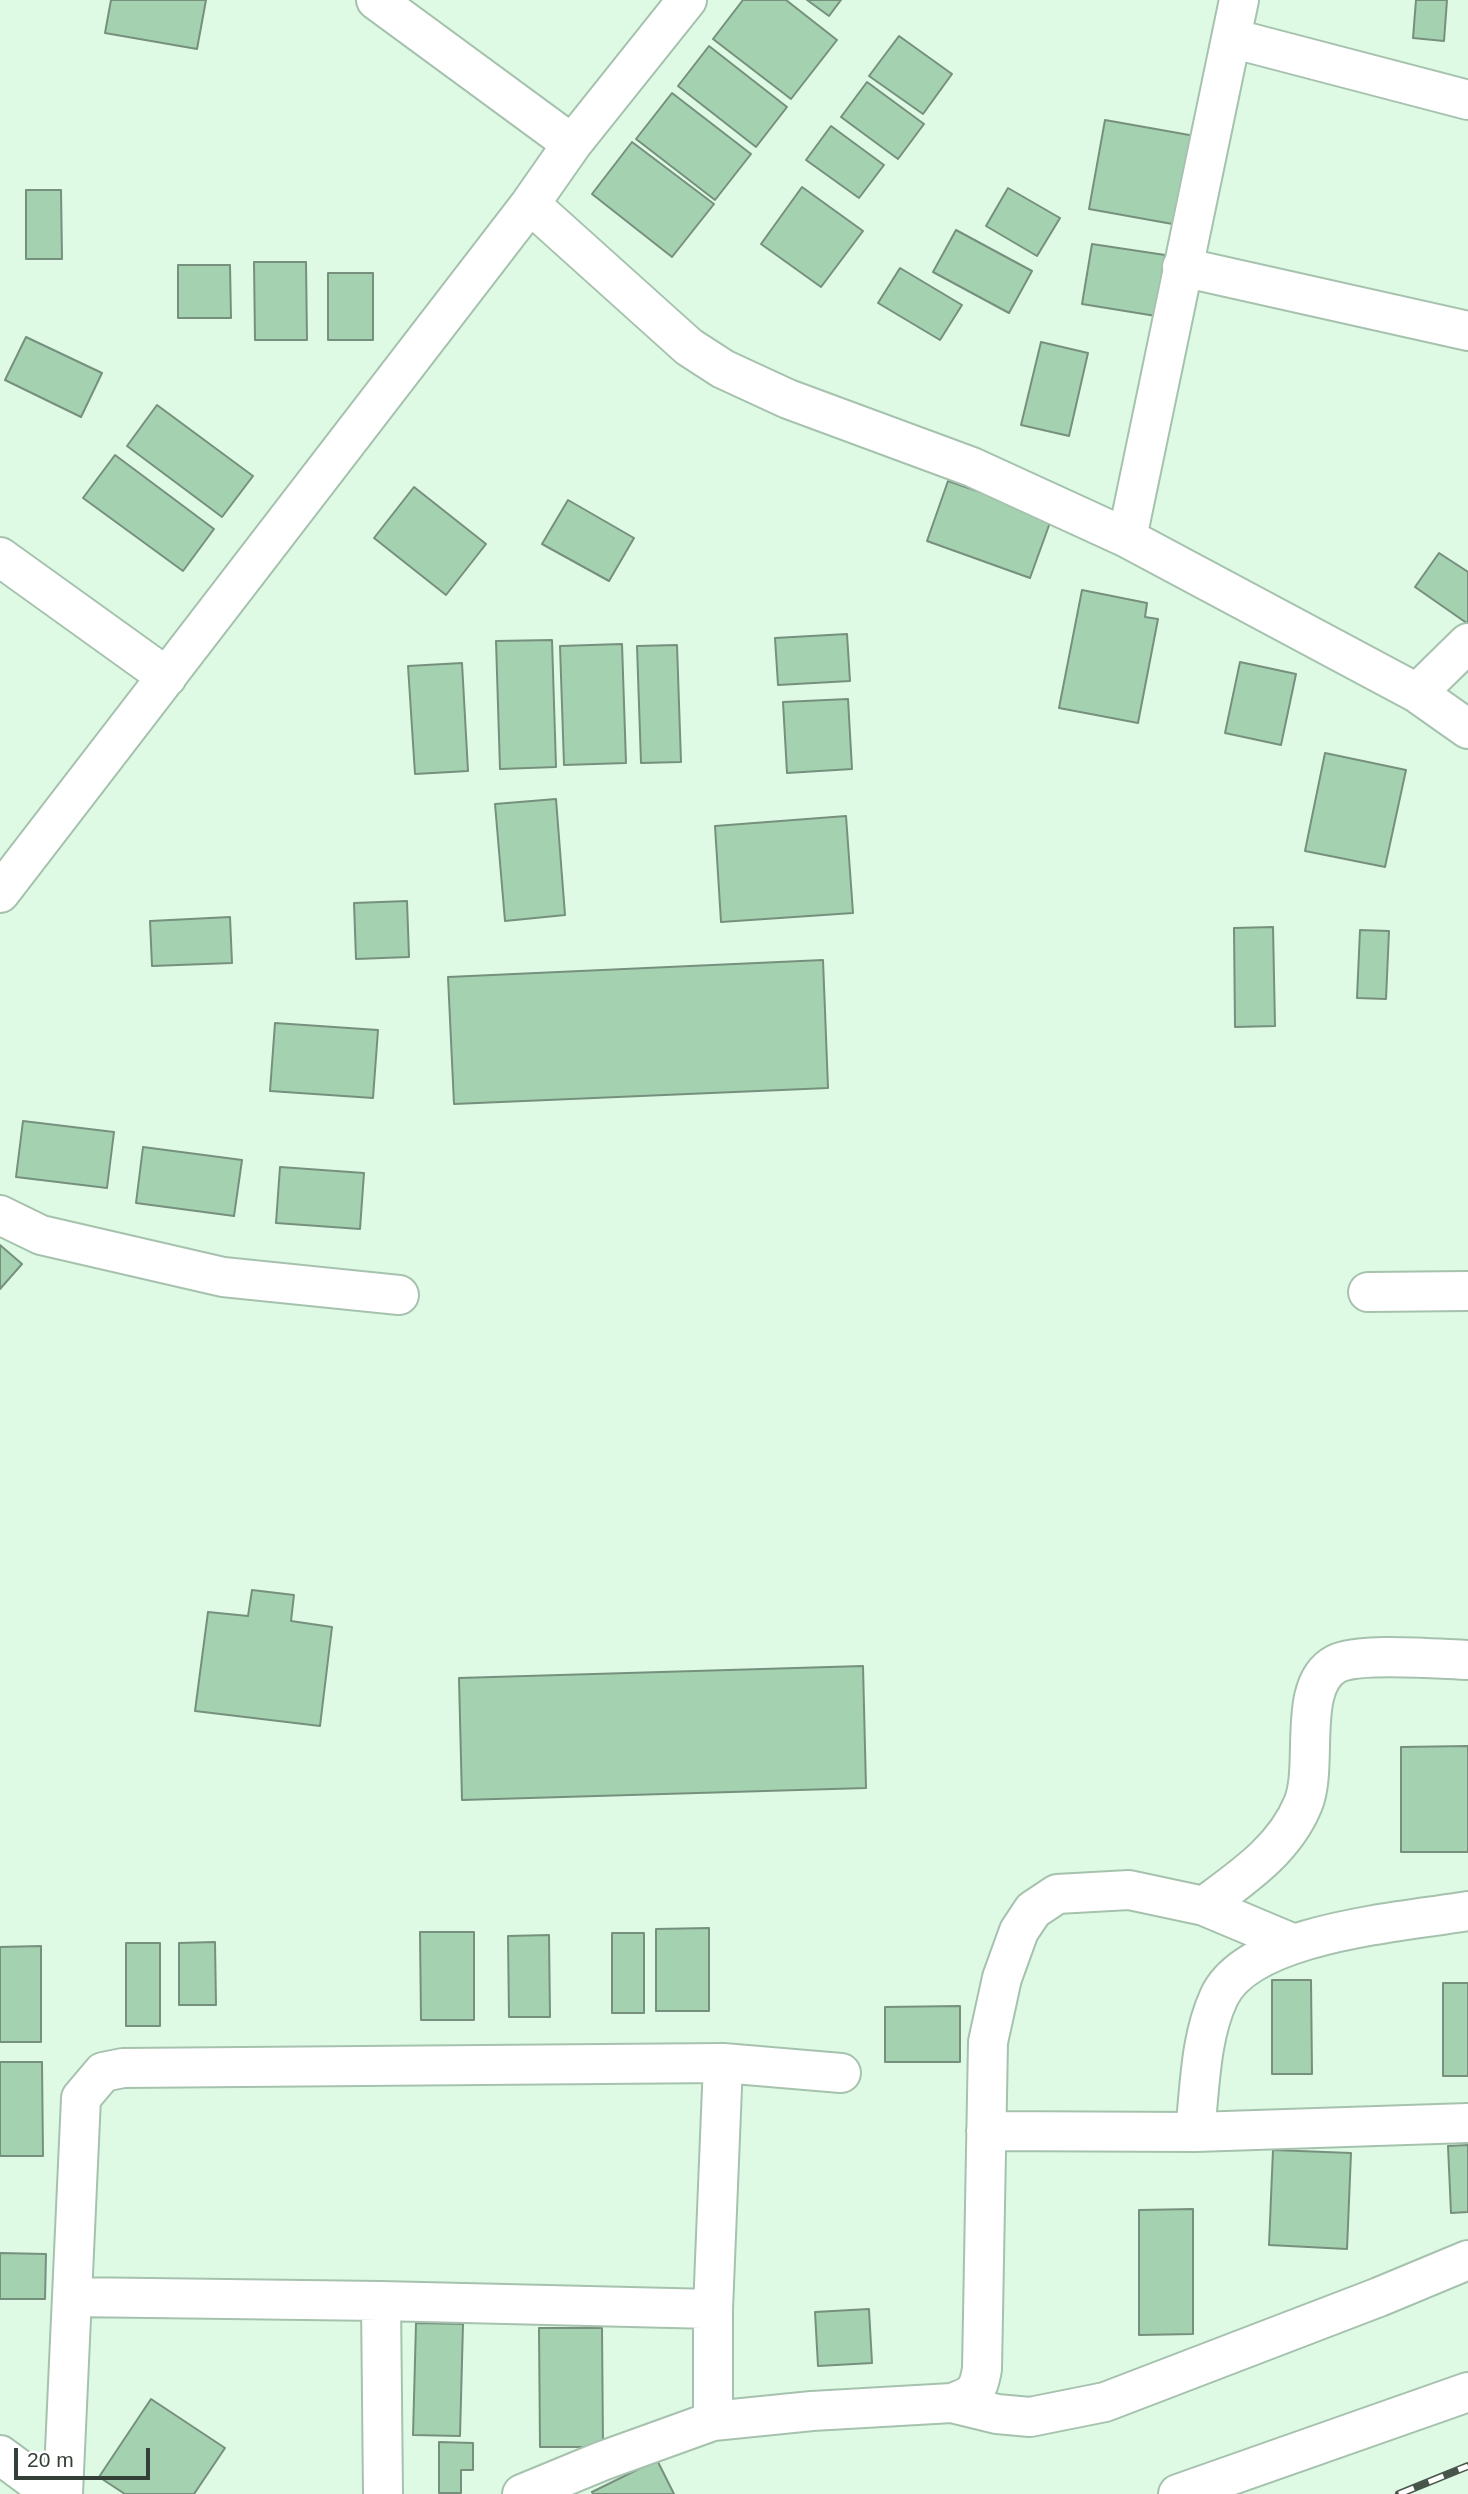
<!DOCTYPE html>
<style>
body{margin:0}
#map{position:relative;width:1468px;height:2494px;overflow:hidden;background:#defae5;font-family:Arial,sans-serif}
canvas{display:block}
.scale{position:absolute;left:14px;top:2448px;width:136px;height:32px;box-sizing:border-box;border:4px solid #343f37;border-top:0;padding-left:9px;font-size:21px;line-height:24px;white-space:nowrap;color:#343f37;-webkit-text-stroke:5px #fff;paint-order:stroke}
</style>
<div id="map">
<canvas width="1468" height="2494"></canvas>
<div class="scale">20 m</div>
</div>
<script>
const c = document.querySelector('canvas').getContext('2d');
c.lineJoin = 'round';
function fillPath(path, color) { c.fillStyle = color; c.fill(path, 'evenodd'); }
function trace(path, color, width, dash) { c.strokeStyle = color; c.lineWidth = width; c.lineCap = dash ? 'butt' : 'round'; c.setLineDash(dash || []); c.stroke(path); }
const building = new Path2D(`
 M 111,0 L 206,0 L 197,49 L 105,33 Z
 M 743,0 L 786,0 L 837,40 L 791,99 L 713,39 Z
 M 807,0 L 841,0 L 829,16 Z
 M 1416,0 L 1447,0 L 1444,41 L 1413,38 Z
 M 899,36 L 952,74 L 923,114 L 869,76 Z
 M 709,46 L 787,107 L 756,147 L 678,86 Z
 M 867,82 L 924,124 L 898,159 L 841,117 Z
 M 672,93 L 751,154 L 715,200 L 636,139 Z
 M 1105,120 L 1195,136 L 1178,225 L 1089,209 Z
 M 831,126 L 884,165 L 859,198 L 806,160 Z
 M 632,142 L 714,204 L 672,257 L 592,194 Z
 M 802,187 L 863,231 L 821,287 L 761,244 Z
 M 1008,188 L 1060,218 L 1037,256 L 986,226 Z
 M 26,190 L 61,190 L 62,259 L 26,259 Z
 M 956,230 L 1032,271 L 1009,313 L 933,272 Z
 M 1092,244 L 1165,255 L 1156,316 L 1082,304 Z
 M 254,262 L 306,262 L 307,340 L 255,340 Z
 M 178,265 L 230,265 L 231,318 L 178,318 Z
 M 900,268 L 962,305 L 940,340 L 878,303 Z
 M 328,273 L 373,273 L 373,340 L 328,340 Z
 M 26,337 L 102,373 L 81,417 L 5,380 Z
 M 1041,342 L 1088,353 L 1069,436 L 1021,425 Z
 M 157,405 L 253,476 L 222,517 L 127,446 Z
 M 115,455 L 214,529 L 183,571 L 83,498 Z
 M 948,481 L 1052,517 L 1030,578 L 927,541 Z
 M 414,487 L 486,544 L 446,595 L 374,538 Z
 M 568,500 L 634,538 L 609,581 L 542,544 Z
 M 1439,553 L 1468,572 L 1468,624 L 1415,587 Z
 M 1082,590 L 1147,603 L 1145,617 L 1158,619 L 1138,723 L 1059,708 Z
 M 847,634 L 850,681 L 778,685 L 775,638 Z
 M 552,640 L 556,767 L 500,769 L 496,641 Z
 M 622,644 L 626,763 L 564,765 L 560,646 Z
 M 677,645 L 681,762 L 641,763 L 637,646 Z
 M 1240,662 L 1296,674 L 1281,745 L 1225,733 Z
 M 462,663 L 468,771 L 415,774 L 408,666 Z
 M 848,699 L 852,769 L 787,773 L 783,702 Z
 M 1325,753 L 1406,770 L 1385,867 L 1305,851 Z
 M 556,799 L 565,915 L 505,921 L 495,804 Z
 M 846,816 L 853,913 L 721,922 L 715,826 Z
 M 407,901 L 409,957 L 356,959 L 354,903 Z
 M 230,917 L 232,963 L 152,966 L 150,921 Z
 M 1273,927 L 1275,1026 L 1235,1027 L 1234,928 Z
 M 1360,930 L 1389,931 L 1386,999 L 1357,998 Z
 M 823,960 L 828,1088 L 454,1104 L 448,977 Z
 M 275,1023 L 378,1030 L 373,1098 L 270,1091 Z
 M 23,1121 L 114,1132 L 107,1188 L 16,1177 Z
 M 143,1147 L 242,1160 L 234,1216 L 136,1203 Z
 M 280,1167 L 364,1173 L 360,1229 L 276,1223 Z
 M 0,1245 L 22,1264 L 0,1289 Z
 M 252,1590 L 294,1595 L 291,1621 L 332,1627 L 320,1726 L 195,1711 L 208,1612 L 248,1616 Z
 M 863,1666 L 866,1788 L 462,1800 L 459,1678 Z
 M 1468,1746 L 1468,1852 L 1401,1852 L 1401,1747 Z
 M 709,1928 L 709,2011 L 656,2011 L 656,1929 Z
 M 420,1932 L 474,1932 L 474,2020 L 421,2020 Z
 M 612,1933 L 644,1933 L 644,2013 L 612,2013 Z
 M 549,1935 L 550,2017 L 509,2017 L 508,1936 Z
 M 215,1942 L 216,2005 L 179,2005 L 179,1943 Z
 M 126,1943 L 160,1943 L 160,2026 L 126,2026 Z
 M 41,1946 L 41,2042 L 0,2042 L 0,1947 Z
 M 1272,1980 L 1311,1980 L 1312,2074 L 1272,2074 Z
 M 1443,1983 L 1468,1983 L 1468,2076 L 1443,2076 Z
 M 960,2006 L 960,2062 L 885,2062 L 885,2007 Z
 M 0,2062 L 42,2062 L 43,2156 L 0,2156 Z
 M 1468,2145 L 1468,2212 L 1451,2213 L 1448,2146 Z
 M 1273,2150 L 1351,2153 L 1347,2249 L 1269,2245 Z
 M 1193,2209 L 1193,2334 L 1139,2335 L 1139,2210 Z
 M 0,2253 L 46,2254 L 45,2299 L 0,2299 Z
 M 869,2309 L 872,2363 L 818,2366 L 815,2312 Z
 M 416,2323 L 463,2324 L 460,2436 L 413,2435 Z
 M 539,2328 L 602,2328 L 603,2447 L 540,2447 Z
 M 151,2399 L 225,2448 L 194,2494 L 125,2494 L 99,2477 Z
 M 439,2442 L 473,2443 L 473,2470 L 461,2470 L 461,2493 L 439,2493 Z
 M 657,2460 L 674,2494 L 593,2494 L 592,2492 Z`);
fillPath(building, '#a4d2b1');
trace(building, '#76907d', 2);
const minor = new Path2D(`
 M 376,0 L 572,144
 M 1231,38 L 1468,100
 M 530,204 L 689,347 L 723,369 L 788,399 L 972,467 L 1127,538 L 1417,693 L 1468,729
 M 1182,267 L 1468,331
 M 1127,538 L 1239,0
 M 0,557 L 167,677
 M 1417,693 L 1468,643
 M 0,893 L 530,204 L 572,144 L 687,0
 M 0,1215 L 41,1235 L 223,1277 L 399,1295
 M 1368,1292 L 1468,1291
 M 1204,1906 C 1243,1877 1284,1850 1303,1804 C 1319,1766 1296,1685 1336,1664 C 1360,1652 1438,1659 1468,1660
 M 986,2131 L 1195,2132 C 1200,2087 1200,2038 1219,1997 C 1249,1932 1404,1922 1468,1911
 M 1195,2132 L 1468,2123
 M 72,2297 L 381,2301 L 713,2309
 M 381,2301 L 383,2494
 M 952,2403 L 997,2414 L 1030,2417 L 1105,2402 L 1379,2297 L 1468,2260
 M 713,2421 L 713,2309 L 723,2063
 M 0,2455 L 53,2494
 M 63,2494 L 81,2098 L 103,2072 L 123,2068 L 723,2063 L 841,2073
 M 522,2494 L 602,2461 L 713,2421 L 812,2411 L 952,2403 C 974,2395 978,2392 982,2369 L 988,2042 L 1002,1978 L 1019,1931 L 1033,1910 L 1057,1894 L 1129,1890 L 1204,1906 L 1292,1943
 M 1178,2494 L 1468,2392`);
trace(minor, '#a6c2ae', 42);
trace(minor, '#fff', 38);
const rail = new Path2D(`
 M 1399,2494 L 1468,2466`);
trace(rail, '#48554b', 8);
trace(rail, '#fff', 5, [16]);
</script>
